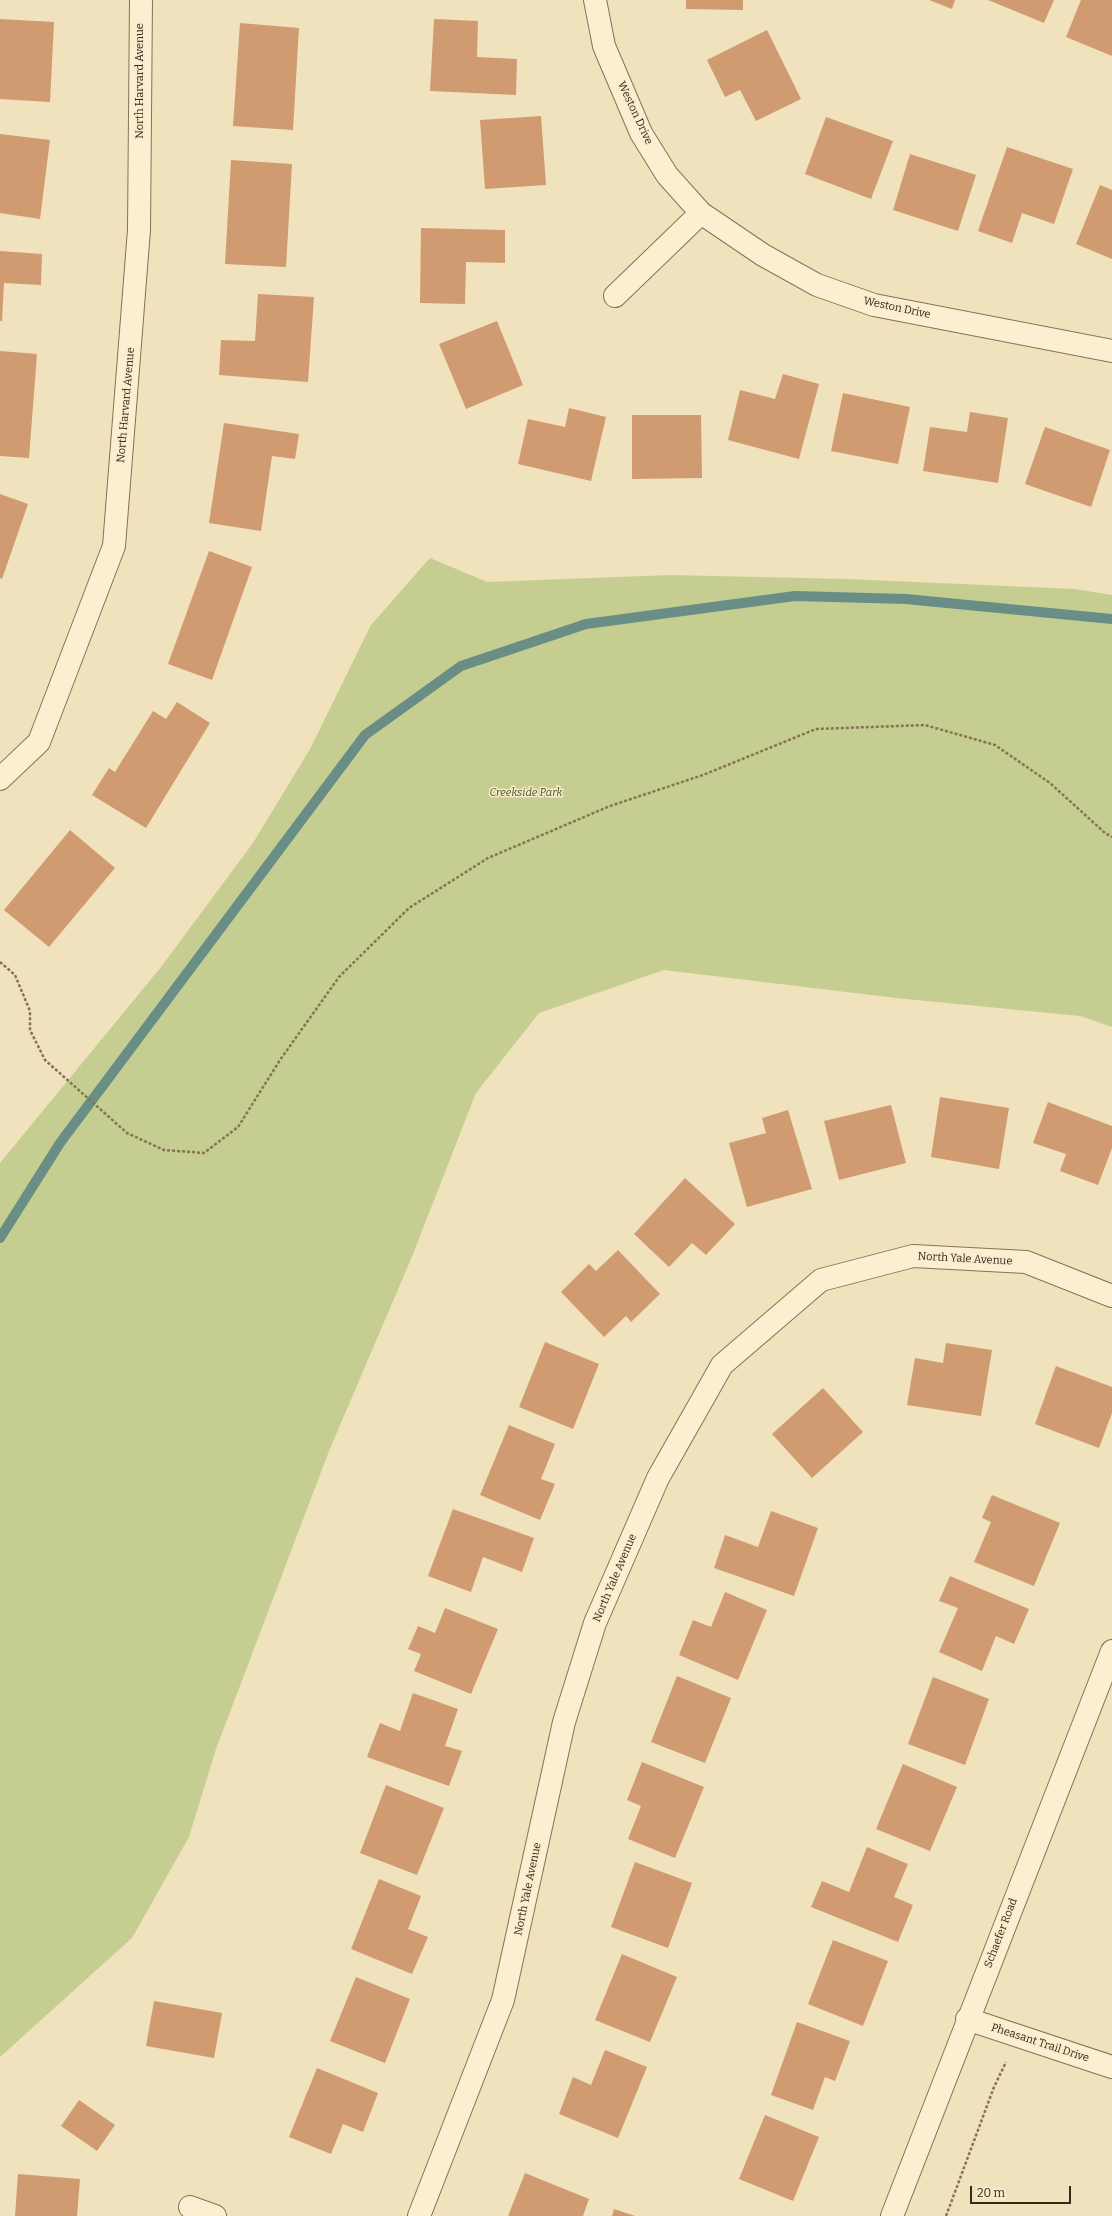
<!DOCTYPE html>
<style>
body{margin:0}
#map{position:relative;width:1112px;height:2216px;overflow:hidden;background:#f0e2bd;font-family:Bitter,serif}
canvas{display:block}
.scale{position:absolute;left:970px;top:2186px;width:101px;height:18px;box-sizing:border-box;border:2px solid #36291b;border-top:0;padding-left:5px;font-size:12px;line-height:14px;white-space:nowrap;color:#36291b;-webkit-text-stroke:3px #f7eccc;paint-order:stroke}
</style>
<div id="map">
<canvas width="1112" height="2216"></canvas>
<div class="scale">20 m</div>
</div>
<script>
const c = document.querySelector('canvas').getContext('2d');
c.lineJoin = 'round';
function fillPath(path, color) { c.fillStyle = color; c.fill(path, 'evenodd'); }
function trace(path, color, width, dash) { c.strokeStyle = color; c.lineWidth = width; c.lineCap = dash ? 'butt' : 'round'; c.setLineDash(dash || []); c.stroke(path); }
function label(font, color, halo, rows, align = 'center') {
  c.font = font + ' Bitter,serif'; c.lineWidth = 3; c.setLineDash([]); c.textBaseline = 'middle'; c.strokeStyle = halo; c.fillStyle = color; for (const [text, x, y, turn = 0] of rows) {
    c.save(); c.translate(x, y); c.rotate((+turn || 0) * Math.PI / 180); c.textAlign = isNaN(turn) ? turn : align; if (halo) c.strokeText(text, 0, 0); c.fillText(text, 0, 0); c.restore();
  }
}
fillPath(new Path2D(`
 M 430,558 L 487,582 L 670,575 L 847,579 L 1075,589 L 1112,595 L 1112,1027 L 1080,1016 L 896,998 L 664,970 L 539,1013 L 476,1093 L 411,1259 L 329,1451 L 216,1749 L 189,1837 L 132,1938 L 0,2057 L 0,1163 L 161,967 L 253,843 L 310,749 L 371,625 Z`), '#c5ce90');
trace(new Path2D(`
 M 0,1238 L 60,1143 L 365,735 L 461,666 L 586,624 L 795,596 L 906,599 L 1112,619`), '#688e86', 10);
fillPath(new Path2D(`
 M 686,0 L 743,0 L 743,10 L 686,9 Z
 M 929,0 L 955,0 L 952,9 Z
 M 988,0 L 1054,0 L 1044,23 Z
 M 1081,0 L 1112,0 L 1112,56 L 1066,37 Z
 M 0,19 L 54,22 L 50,102 L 0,99 Z
 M 434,19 L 478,21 L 477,57 L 517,59 L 516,95 L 430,91 Z
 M 240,23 L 299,28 L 293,130 L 233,126 Z
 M 767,30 L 801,99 L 756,121 L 740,90 L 725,97 L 707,60 Z
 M 541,116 L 546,185 L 485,189 L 480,120 Z
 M 826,117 L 893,141 L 871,199 L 805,174 Z
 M 0,134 L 50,140 L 40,219 L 0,213 Z
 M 1007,147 L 1073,169 L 1054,224 L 1022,213 L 1012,243 L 978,231 Z
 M 910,154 L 976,175 L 958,231 L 893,210 Z
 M 231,160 L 292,164 L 286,267 L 225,264 Z
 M 1100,185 L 1112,190 L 1112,259 L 1076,244 Z
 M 421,228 L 505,230 L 505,263 L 466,262 L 465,304 L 420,303 Z
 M 0,251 L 42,254 L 41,285 L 4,283 L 2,321 L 0,321 Z
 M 258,294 L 314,297 L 308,382 L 219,375 L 221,340 L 255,341 Z
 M 497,321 L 523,385 L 466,409 L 439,344 Z
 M 0,351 L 37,354 L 29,458 L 0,456 Z
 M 783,374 L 819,384 L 799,459 L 728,440 L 740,390 L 775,399 Z
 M 843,393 L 910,407 L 898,464 L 831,451 Z
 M 569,408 L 606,417 L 591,481 L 518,464 L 528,419 L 565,427 Z
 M 970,412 L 1008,418 L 998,483 L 923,471 L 930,427 L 967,432 Z
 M 632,415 L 701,415 L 702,478 L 632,479 Z
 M 224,423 L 299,434 L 295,459 L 272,456 L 261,531 L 209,523 Z
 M 1045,427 L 1110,450 L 1091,507 L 1025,484 Z
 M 0,494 L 28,504 L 2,579 L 0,578 Z
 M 209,551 L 252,567 L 212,680 L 168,664 Z
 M 177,702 L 210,723 L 146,828 L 92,795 L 109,768 L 115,772 L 153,711 L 166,719 Z
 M 70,830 L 115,868 L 49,947 L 4,910 Z
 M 940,1097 L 1009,1108 L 999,1169 L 931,1157 Z
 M 1048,1102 L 1112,1126 L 1112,1148 L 1098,1185 L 1060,1171 L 1066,1154 L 1033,1143 Z
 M 891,1105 L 906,1163 L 839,1180 L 824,1121 Z
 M 788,1110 L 812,1189 L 747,1207 L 729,1143 L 766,1133 L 762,1118 Z
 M 685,1178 L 735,1224 L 706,1255 L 692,1243 L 669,1267 L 634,1234 Z
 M 618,1250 L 660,1294 L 631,1322 L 626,1316 L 604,1337 L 561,1292 L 589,1264 L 596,1271 Z
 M 545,1342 L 599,1364 L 573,1429 L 519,1407 Z
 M 946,1343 L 992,1350 L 981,1416 L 907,1405 L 915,1358 L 943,1363 Z
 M 1056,1366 L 1112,1387 L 1112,1413 L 1099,1448 L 1035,1424 Z
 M 823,1388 L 863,1432 L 812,1478 L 772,1434 Z
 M 509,1425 L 555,1444 L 541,1479 L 555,1484 L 540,1520 L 480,1495 Z
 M 992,1495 L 1060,1523 L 1034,1586 L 974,1562 L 991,1522 L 982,1518 Z
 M 453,1509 L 534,1538 L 522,1572 L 483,1557 L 471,1592 L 428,1576 Z
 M 771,1511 L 818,1528 L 794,1596 L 714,1568 L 725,1535 L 758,1547 Z
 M 950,1576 L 1029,1609 L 1014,1644 L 996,1636 L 982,1671 L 939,1652 L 958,1608 L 939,1601 Z
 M 725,1592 L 767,1610 L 738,1680 L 679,1655 L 693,1620 L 711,1627 Z
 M 445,1608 L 498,1629 L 471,1694 L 414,1671 L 421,1654 L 408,1649 L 418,1626 L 435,1633 Z
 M 677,1676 L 731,1698 L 705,1763 L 651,1742 Z
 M 933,1677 L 989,1699 L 965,1765 L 908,1744 Z
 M 413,1693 L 458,1709 L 445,1746 L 462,1751 L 449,1786 L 367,1757 L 380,1723 L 400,1731 Z
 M 642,1762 L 704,1787 L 675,1858 L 628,1839 L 641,1806 L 627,1800 Z
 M 903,1764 L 957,1787 L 930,1851 L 876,1829 Z
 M 386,1785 L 444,1808 L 417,1875 L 360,1853 Z
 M 867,1847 L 908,1864 L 894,1897 L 913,1905 L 898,1942 L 811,1907 L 822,1881 L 849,1892 Z
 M 635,1862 L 692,1883 L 668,1948 L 611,1927 Z
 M 379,1879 L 421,1896 L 408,1929 L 428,1937 L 412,1974 L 351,1949 Z
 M 833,1940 L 888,1961 L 863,2026 L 808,2004 Z
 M 622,1954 L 677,1977 L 650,2042 L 595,2020 Z
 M 356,1977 L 410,1999 L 385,2063 L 330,2041 Z
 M 154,2001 L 222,2013 L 214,2058 L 146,2046 Z
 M 797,2022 L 850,2041 L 835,2081 L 825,2077 L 813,2110 L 771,2095 Z
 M 605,2050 L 647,2067 L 618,2138 L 559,2114 L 573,2077 L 591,2085 Z
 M 317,2068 L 378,2093 L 363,2132 L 343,2124 L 331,2154 L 289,2137 Z
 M 79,2100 L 115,2125 L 97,2151 L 61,2126 Z
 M 765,2115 L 819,2137 L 793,2201 L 739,2179 Z
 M 525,2173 L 589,2199 L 583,2216 L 508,2216 Z
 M 18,2174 L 80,2179 L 77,2216 L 15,2216 Z
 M 614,2209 L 635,2216 L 612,2216 Z`), '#d09b70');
const minor = new Path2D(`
 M 595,0 L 604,46 L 641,133 L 667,175 L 701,213 L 763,255 L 817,285 L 874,305 L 1112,351
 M 615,296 L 701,213
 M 0,779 L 39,742 L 114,546 L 139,230 L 141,0
 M 967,2019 L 1112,2067
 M 190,2207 L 215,2216
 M 419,2216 L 503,2000 L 564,1722 L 595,1623 L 658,1478 L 722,1365 L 821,1280 L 913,1256 L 1026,1262 L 1112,1296
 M 892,2216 L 1112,1651`);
trace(minor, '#887255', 24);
trace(new Path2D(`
 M 0,962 L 15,975 L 30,1011 L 30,1030 L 45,1060 L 127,1133 L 164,1150 L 204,1153 L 238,1127 L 280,1060 L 339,977 L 409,908 L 488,858 L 610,806 L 703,775 L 816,729 L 925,725 L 995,745 L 1050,783 L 1105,833 L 1112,837
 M 946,2216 L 994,2087 L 1006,2062`), '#887255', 2.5, [3, 2]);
trace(minor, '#faefd0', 22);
label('11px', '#36291b', '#f7eccc', [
 ["North Harvard Avenue",140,81,-90],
 ["Weston Drive",635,113,65],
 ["Weston Drive",897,308,12],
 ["North Harvard Avenue",126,405,-85],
 ["North Yale Avenue",965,1259,3],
 ["North Yale Avenue",615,1578,-67],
 ["North Yale Avenue",528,1889,-78],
 ["Schaefer Road",1001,1933,-69],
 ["Pheasant Trail Drive",1040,2043,18]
]);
label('italic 11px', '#455420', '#f7eccc', [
 ["Creekside Park",526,793]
]);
</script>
